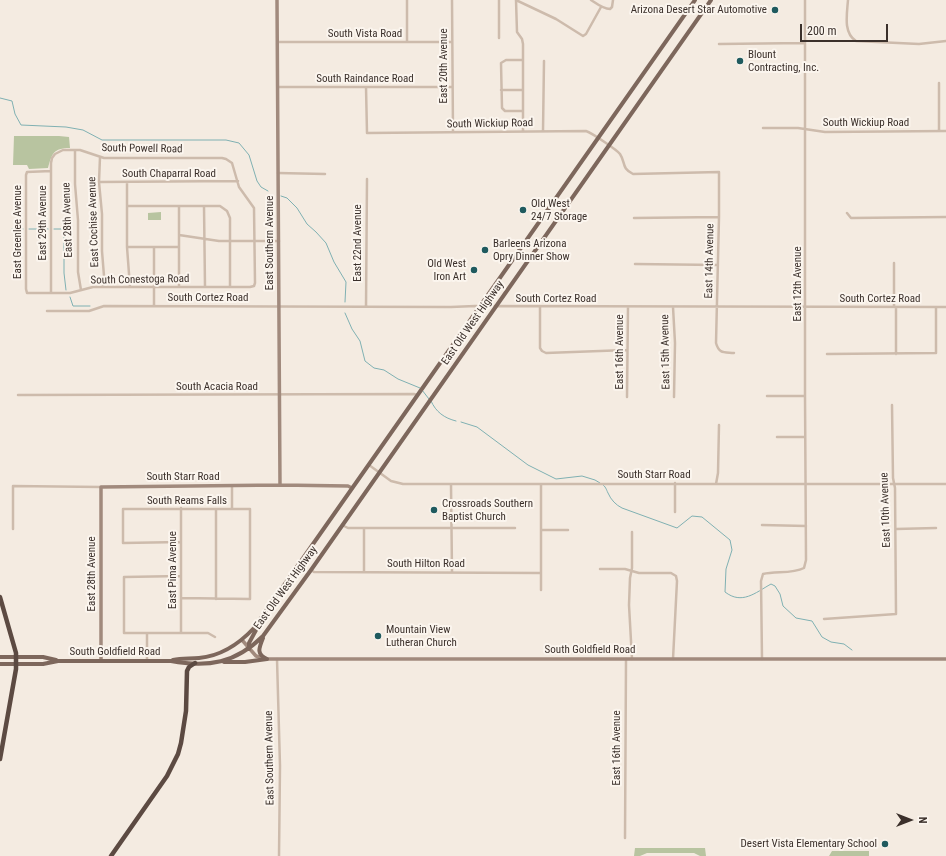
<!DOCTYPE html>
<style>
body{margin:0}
#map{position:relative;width:946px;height:856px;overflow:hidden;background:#f4ebe1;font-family:"Roboto Condensed",sans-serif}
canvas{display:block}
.north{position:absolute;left:890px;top:800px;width:40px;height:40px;-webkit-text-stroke:3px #fbf5ee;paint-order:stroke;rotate:90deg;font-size:11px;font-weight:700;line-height:16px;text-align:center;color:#3b302b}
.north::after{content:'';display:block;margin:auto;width:14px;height:18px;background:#3b302b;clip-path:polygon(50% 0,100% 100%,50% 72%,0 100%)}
.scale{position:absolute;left:800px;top:24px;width:88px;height:18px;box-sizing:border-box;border:2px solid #3b302b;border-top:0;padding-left:5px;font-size:12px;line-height:14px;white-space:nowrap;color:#3b302b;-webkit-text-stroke:3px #fbf5ee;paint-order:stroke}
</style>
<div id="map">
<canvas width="946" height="856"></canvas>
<div class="north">N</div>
<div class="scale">200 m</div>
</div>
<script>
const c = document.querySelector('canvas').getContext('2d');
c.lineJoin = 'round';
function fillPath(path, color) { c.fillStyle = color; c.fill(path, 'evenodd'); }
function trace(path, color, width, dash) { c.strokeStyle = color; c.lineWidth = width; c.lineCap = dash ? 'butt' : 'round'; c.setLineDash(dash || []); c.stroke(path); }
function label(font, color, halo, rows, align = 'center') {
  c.font = font + ' "Roboto Condensed",sans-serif'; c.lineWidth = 4; c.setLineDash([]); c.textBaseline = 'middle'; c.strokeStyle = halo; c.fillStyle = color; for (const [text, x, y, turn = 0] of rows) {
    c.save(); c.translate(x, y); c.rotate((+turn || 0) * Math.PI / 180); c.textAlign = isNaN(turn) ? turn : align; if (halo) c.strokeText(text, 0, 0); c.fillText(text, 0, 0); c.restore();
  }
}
fillPath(new Path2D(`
 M 14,136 L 59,136 L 69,137 L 70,148 C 53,148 52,154 48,168 L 29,169 L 27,165 L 13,165 Z
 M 161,212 L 161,220 L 148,220 L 148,213 Z
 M 635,848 L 705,848 L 706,856 L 700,856 L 694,853 L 647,853 L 640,856 L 634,856 Z
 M 832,851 L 869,851 L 869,856 L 829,856 Z`), '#b8c4a0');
trace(new Path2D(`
 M 0,98 L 12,101 L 15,114 L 21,125 L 66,127 L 83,130 L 102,140 L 226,140 L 239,143 L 249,155 L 257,181 L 261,187 L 268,191
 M 281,196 L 287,198 L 297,208 L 307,224 L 316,232 L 326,243 L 334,262 L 346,282 L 345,302
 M 12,229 L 23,229
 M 29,229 L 48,229
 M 54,229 L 64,229 L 64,273 L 66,290
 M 70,297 L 73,306 L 90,306
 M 345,313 L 352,329 L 360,341 L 365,361 L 374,368 L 384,370 L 398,379 L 420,388
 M 422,390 L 429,399
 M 431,401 C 436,412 444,418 456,421
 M 461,422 L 477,427 L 528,465 L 556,479 L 582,476 L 595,480 L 600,483
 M 602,484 C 606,487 606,489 608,493 C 611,500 616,505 622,508 L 677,528 L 692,516 L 702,517 L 730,540 L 732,550 L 726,569 L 725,592 C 742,605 755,593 771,584 L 775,586 L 780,594 L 783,606 L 796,618 L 812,621 L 822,637 L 831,642 L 844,644 L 852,650`), '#7fb0b2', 1);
trace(new Path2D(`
 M 407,0 L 407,42
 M 452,0 L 453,131
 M 499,0 L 499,38
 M 516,0 L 517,32 L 522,39 L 523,44 L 523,131
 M 516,0 L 556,19 L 583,36 L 586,34 L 601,7
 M 591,0 C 597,4 603,9 610,9 L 612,7 L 613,0
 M 848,0 C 847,14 843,33 856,41 L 919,44 L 946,41
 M 278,42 L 452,42
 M 719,44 L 805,43
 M 523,60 L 506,60 L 501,63 L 502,108 L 505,111 L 523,111
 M 939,83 L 939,131
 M 278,87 L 452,87
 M 366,87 L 367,133 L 586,131 C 592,133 617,150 620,154 C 626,163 621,168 633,174 L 719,172 L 719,217 L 716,343 C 719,354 724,352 734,353
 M 501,90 L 523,90
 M 763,128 L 798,128 L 825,132 L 946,131
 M 543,131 L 544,61
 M 75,150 L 75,184 L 78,220 L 78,272 L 81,290
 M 100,157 L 99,182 L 102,214 L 102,251 L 104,276 L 103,287
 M 51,171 L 27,172 L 26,175 L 26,289 L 27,293 L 70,293 L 93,287 L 250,287 L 254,286 L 255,283 L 254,208 L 239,187 L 232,163 L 226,159 L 222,158 L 104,158 L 80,150 L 63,150 L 55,154 L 52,158 L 51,163 L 51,293
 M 278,173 L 325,174
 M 99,182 L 238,181
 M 127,182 L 127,247 L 130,287
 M 127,206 L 220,206 L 227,211 L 230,218 L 230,287
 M 179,206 L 179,287
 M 204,206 L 205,287
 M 847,213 L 851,218 L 946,217
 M 634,218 L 719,217
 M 179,235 L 219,241 L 279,241
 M 127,247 L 179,247
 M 154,247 L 154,306
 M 635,264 L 718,265
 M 366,307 L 367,179
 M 540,307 L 540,348 L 542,351 L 546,353 L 627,350
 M 673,307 L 675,343 L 674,397
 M 894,307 L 894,263
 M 47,311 L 89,311 L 104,306 L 451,307 L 475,306 L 946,307
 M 827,354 L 936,353 L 936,307
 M 896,354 L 896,307
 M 18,395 L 414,394 L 417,395
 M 767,396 L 805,396
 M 627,397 L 628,307
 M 777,437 L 805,437
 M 369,465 L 391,481 L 403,484 L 946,484
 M 451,484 L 452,572
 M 541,484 L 541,590
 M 716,484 L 718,473 L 719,425
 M 232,486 L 232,509
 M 181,508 L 181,633
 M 216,509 L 216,599
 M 675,512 L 675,483
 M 342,525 L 348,528 L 515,528
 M 762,525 L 806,526
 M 13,529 L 13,486 L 101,487
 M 896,529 L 936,528
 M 541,530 L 568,530
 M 181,542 L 123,543 L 123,509 L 250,509 L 250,599 L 181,598
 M 600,569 L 625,569 L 639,573 L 671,573 L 676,576 L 677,581 L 673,659
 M 311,570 L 314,572 L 541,573
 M 364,572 L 364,528
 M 181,576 L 124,577 L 124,633 L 208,633 L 215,637
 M 824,619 L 896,614 L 895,488 L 893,478 L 892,405
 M 147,633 L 147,661
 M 277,659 L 280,766 L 279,856
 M 632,659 L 629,605 L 630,578 L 632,568 L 632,532
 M 762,659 L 761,581 L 763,574 C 776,571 792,574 804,568 L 806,560 L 805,396 L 805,0
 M 625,838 L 626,659`), '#cdbbac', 2.5);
trace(new Path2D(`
 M 277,0 L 280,485
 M 242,640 L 256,656 L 267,659 L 946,659
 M 101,661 L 101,487 L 280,485 L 348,486 L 352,488`), '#a18a7d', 3.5);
trace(new Path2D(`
 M 263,638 C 259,648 256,654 267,659
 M 249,649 L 249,643 L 262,619
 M 0,657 L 43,657 L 56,660
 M 173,660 C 182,658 190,659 199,658 C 221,656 239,644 254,628 L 695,0
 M 224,662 L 245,662 L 267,659
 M 0,664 L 43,664 L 58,661 L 171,661 C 208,668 236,663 263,636 L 311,570 L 711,0`), '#7d675c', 4);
trace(new Path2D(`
 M 0,597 L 16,653 L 16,669 L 0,759
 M 111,856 L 167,776 L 178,754 L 181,743 L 186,711 L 187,671 L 189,667 L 195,663`), '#5c4a42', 4.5);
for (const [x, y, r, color] of [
 [775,10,4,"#1f5a5e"],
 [740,61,4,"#1f5a5e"],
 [523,210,4,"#1f5a5e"],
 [485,250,4,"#1f5a5e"],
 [474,270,4,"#1f5a5e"],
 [434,510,4,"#1f5a5e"],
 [378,636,4,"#1f5a5e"],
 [885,844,4,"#1f5a5e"]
]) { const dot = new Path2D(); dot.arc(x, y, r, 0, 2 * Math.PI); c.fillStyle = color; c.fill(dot); trace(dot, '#fbf5ee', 1.5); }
label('11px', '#3b302b', '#fbf5ee', [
 ["Arizona Desert Star Automotive",767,10,"right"],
 ["Blount",748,55],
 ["Contracting, Inc.",748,68],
 ["Old West",531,204],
 ["24/7 Storage",531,217],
 ["Barleens Arizona",493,244],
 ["Opry Dinner Show",493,257],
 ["Old West",466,264,"right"],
 ["Iron Art",466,277,"right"],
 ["Crossroads Southern",442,504],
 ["Baptist Church",442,517],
 ["Mountain View",386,630],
 ["Lutheran Church",386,643],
 ["Desert Vista Elementary School",877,844,"right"]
], 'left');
label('11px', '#3b302b', '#fbf5ee', [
 ["South Vista Road",365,34],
 ["East 20th Avenue",444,66,-90],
 ["South Raindance Road",365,79],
 ["South Wickiup Road",866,123],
 ["South Wickiup Road",490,124,-1],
 ["South Powell Road",142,149,1],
 ["South Chaparral Road",169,174],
 ["East 28th Avenue",68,220,-92],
 ["East Cochise Avenue",94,222,-92],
 ["East 29th Avenue",43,223,-90],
 ["East Greenlee Avenue",18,232,-90],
 ["East Southern Avenue",270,243,-90],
 ["East 22nd Avenue",358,243,-90],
 ["East 14th Avenue",710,261,-89],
 ["South Conestoga Road",140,280,-1],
 ["East 12th Avenue",798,284,-90],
 ["South Cortez Road",208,298],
 ["South Cortez Road",556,299],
 ["South Cortez Road",880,299],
 ["East Old West Highway",473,323,-55],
 ["East 16th Avenue",620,352,-90],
 ["East 15th Avenue",666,352,-91],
 ["South Acacia Road",217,387],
 ["South Starr Road",654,475],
 ["South Starr Road",183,477],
 ["South Reams Falls",187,501],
 ["East 10th Avenue",886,510,-92],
 ["South Hilton Road",426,564],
 ["East Pima Avenue",173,570,-90],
 ["East 28th Avenue",92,574,-90],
 ["East Old West Highway",286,588,-54],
 ["South Goldfield Road",590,650],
 ["South Goldfield Road",115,652],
 ["East 16th Avenue",617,748,-90],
 ["East Southern Avenue",270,758,-91]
]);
</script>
